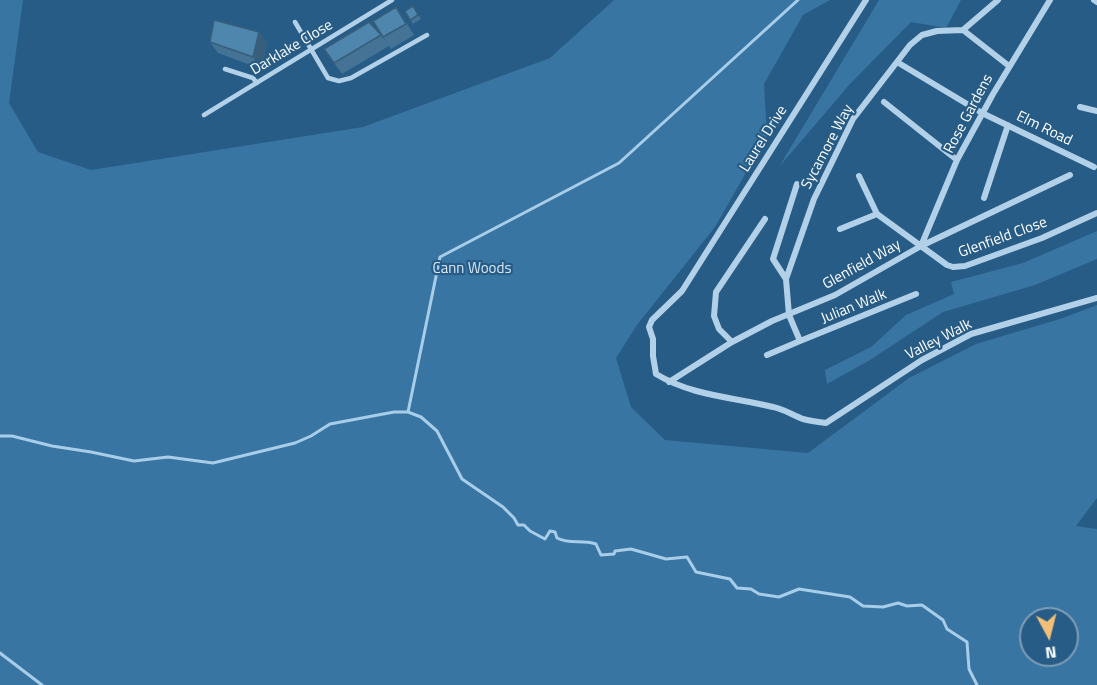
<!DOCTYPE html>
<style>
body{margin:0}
#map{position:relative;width:1097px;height:685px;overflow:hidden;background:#275c86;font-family:"Titillium Web",sans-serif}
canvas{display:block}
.north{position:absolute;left:1019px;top:607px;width:60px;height:60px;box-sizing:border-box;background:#275c86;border:2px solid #7d9db6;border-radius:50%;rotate:173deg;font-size:16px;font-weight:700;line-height:24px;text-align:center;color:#fff}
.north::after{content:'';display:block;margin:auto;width:21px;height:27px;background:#f1bf78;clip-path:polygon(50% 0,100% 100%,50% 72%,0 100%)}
</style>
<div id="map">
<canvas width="1097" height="685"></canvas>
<div class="north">N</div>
</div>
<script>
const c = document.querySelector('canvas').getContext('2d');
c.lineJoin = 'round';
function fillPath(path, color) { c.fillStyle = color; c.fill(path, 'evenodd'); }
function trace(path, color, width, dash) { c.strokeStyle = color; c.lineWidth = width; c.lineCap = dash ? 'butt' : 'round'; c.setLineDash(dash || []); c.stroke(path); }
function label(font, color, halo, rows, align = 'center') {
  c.font = font + ' "Titillium Web",sans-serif'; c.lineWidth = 4.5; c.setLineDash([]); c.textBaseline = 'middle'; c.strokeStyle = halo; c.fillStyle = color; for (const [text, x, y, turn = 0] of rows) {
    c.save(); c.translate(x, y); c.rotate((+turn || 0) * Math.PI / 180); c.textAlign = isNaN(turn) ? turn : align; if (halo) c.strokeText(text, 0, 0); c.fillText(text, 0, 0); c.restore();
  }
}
fillPath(new Path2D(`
 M 0,0 L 23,0 L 9,103 L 38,152 L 91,170 L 363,127 L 550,58 L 614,0 L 830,0 L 803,15 L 764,84 L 767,136 L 715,227 L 637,325 L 616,358 L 631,407 L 665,440 L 808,453 L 909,378 L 976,344 L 1063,318 L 1097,305 L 1097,498 L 1076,526 L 1097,529 L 1097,685 L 0,685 ZM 1031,619 L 1067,619 L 1067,655 L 1031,655 Z
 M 879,0 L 961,0 L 946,28 L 911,22 L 850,84 L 779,167 Z
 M 1097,231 L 1097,259 L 1035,285 L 943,312 L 870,360 L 827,384 L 825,370 L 871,347 L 906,315 L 954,294 L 951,282 L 1023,263 Z`), '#3875a2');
trace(new Path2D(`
 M 408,412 L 440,257 L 619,163 L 798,0
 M 0,436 L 12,436 L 52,446 L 91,452 L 134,461 L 168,457 L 213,463 L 295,443 L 311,436 L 330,424 L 394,412 L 408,412 L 421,417 L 437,431 L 462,479 L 503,507 L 514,518 L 518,525 L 524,525 L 530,531 L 545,539 L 550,531 L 555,532 L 557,538 C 571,545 581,539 596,544 L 601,555 L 614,554 L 615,551 L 631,549 L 666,559 L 687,557 L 696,572 L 730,579 L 737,588 L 751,589 L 759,594 L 779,597 L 799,589 L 850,597 L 863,606 L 883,607 L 898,603 L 907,606 L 922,605 L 943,620 L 947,629 L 967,642 L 969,669 L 977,685
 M 0,653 L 42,685`), '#a7cde9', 3);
trace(new Path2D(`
 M 295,22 L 328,78 L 339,81 L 351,78 L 427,35
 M 225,69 L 253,78 L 257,83
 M 204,115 L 392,0`), '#b2d1e8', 4.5);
trace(new Path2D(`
 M 866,0 L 682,291 L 652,320 L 649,327 L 653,339 L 653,356 L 656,374 C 692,396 733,397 773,407 C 784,409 792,415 803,419 C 810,421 818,422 826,423 L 922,360 L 971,334 L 1097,298
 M 1094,0 L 1097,2
 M 963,30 L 998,0
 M 897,62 L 982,113 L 1094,167
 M 884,102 L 957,160
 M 1080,107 L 1097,111
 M 859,176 L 877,214
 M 984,198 L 1008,125
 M 840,229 L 877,214 L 947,265 L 953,267 L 965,266 L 1042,238 L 1097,213
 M 921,246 L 957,160 L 993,94 L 1050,0
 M 786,279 L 773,259 L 797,184
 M 916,294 L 800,341 L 789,315 L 786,279 L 814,199 L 853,119 L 910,45 L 922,35 L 937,31 L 963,30 L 1009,66
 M 732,342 L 719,329 L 714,316 L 716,292 L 765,219
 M 767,355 L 800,341
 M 669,382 L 732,342 L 772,321 L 835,295 L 921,246 L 1070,175`), '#b2d1e8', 6);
fillPath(new Path2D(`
 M 413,6 L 421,19 L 413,24 L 405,11 Z
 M 404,19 L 414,35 L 391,49 L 383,37 Z
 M 259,32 L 267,44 L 261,69 L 218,53 L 210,42 Z
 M 381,35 L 389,46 L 342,74 L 324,49 Z`), '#447396');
fillPath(new Path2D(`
 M 259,32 L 267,44 L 261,69 L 253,57 Z`), '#375e7a');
const building = new Path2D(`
 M 413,6 L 418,15 L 410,20 L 405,11 Z
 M 396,7 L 406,24 L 383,37 L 373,21 Z
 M 214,20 L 259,32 L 253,57 L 210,42 Z
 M 369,22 L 381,35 L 334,63 L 324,49 Z`);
fillPath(building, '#4f86ae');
trace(building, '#375e7a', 1.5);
label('15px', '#fff', '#275c86', [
 ["Darklake Close",292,48,-31],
 ["Rose Gardens",969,114,-62],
 ["Elm Road",1044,129,26],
 ["Laurel Drive",764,139,-58],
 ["Sycamore Way",828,147,-62],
 ["Glenfield Close",1003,238,-20],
 ["Glenfield Way",862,265,-29],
 ["Julian Walk",854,307,-22],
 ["Valley Walk",939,340,-27]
]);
label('15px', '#d6e9f6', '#275c86', [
 ["Cann Woods",472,269]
]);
</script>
